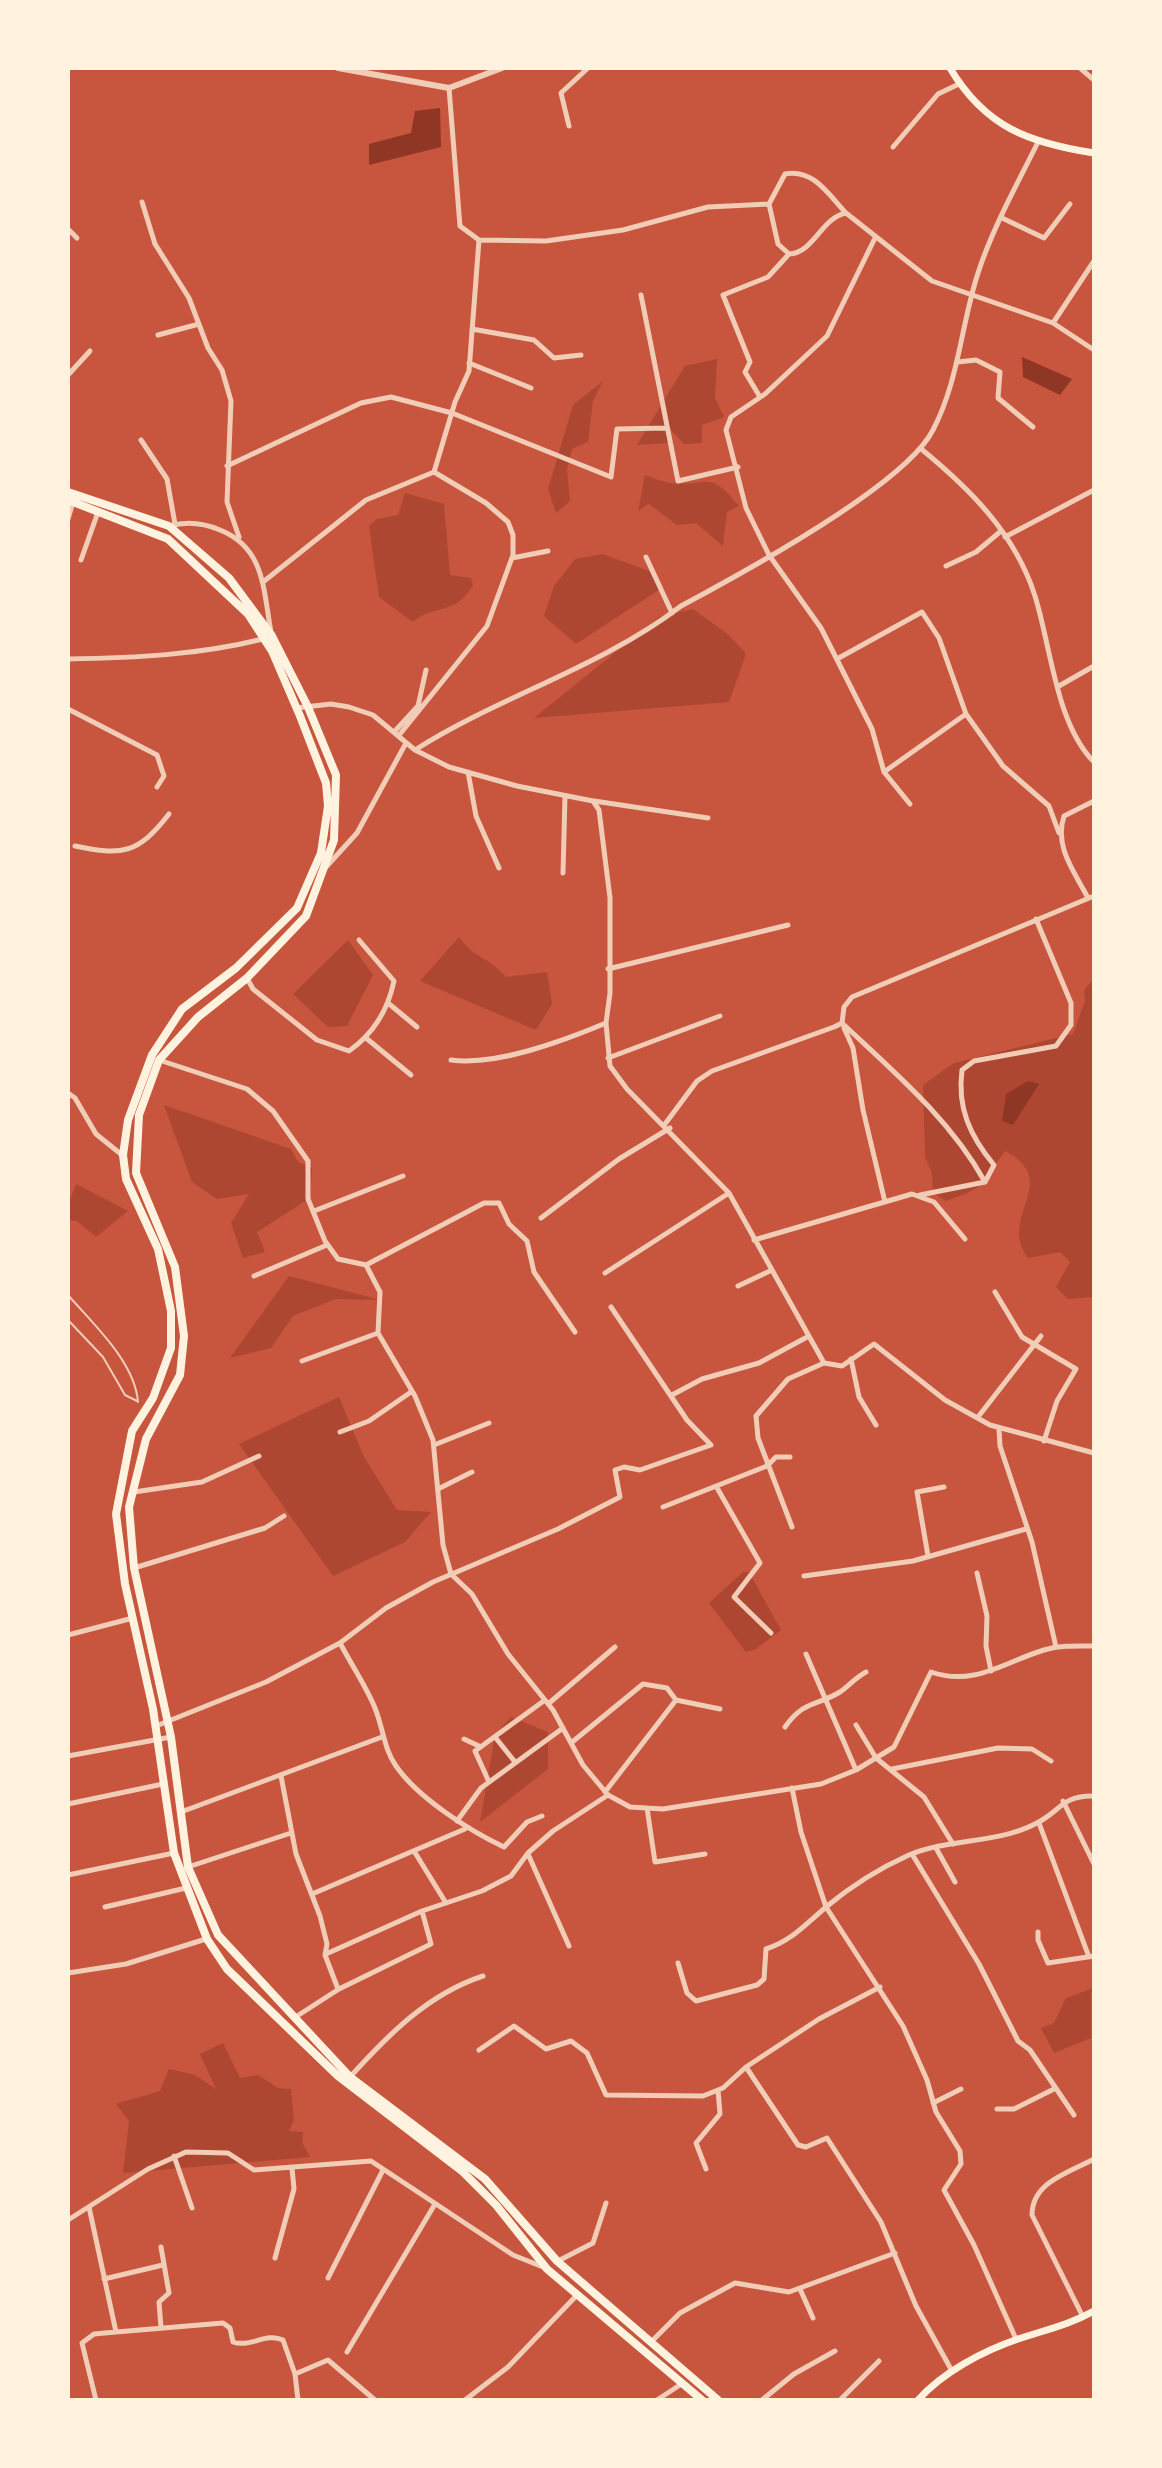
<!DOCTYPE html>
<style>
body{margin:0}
#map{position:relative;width:1162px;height:2468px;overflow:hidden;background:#c8553d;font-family:"Nunito Sans",sans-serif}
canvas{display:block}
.frame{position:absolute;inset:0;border:70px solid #fff3e0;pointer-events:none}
</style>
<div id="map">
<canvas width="1162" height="2468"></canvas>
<div class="frame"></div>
</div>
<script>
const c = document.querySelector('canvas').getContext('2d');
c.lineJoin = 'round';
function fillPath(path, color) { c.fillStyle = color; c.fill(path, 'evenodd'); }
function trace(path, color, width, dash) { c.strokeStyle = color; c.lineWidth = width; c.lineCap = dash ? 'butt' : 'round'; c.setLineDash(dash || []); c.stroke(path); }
fillPath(new Path2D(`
 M 717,359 L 715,398 L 724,417 L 702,425 L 702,443 L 684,444 L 671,430 L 667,443 L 637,445 L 685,366 Z
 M 603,381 L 593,401 L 588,442 L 572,449 L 567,470 L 570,501 L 556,513 L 548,489 L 573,405 Z
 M 645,475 C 653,477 662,482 670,483 C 709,488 707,467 739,506 L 727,512 L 723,546 L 696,523 L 677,525 L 649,504 L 638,511 Z
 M 405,493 L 444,504 L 450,575 L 471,578 L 473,585 C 456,616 432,604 413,622 L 379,597 L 369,526 L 377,519 L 398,515 Z
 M 603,554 L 649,571 L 660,589 L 576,644 L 544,616 L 554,586 L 575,559 Z
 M 693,609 L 729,635 L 746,654 L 729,702 L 534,718 L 659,617 Z
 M 459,937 C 476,960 489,957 506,977 L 547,972 L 552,1004 L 536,1030 L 420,981 Z
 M 348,940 L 373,975 L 347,1026 L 328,1027 L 293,994 Z
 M 1094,979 L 1094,1297 L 1068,1299 L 1056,1287 L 1070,1262 L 1060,1252 L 1028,1258 C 997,1216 1063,1182 1005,1151 C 981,1184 988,1187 946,1201 L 933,1193 L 932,1173 L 925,1157 L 923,1085 L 954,1063 L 1073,1034 L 1085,1001 L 1084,990 Z
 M 164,1105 L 291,1149 L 298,1162 L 312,1168 L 310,1198 L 257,1232 L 265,1252 L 243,1258 L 231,1223 L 249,1194 L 217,1199 L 192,1182 Z
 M 76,1184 L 128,1211 L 96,1237 L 77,1221 L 68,1220 L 68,1205 Z
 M 289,1276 L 380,1300 L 336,1299 L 293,1316 L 271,1348 L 230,1358 Z
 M 339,1397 L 364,1457 L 397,1510 L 431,1512 L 405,1542 L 333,1576 L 239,1444 Z
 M 743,1572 L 749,1572 L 781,1630 L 756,1649 L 746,1652 L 709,1603 Z
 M 511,1717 L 548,1732 L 548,1769 L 480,1822 L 495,1735 Z
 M 1094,1988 L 1091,1994 L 1091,2038 L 1054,2053 L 1041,2028 L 1054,2023 L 1066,1998 Z
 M 223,2043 L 240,2078 L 258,2075 L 278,2088 L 291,2089 L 294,2120 L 289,2131 L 303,2132 L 302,2142 L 310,2157 L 123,2173 L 129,2121 L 116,2104 L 160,2091 L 169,2069 L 195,2075 L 216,2089 L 200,2054 Z`), '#ae4732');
fillPath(new Path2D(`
 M 440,108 L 441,147 L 369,165 L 369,144 L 411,133 L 415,111 Z
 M 1022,357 L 1072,379 L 1060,395 L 1023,377 Z
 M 1028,1081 L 1039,1084 L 1013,1125 L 1002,1121 L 1006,1094 Z`), '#8f3625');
trace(new Path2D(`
 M 68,1295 C 93,1324 135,1362 138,1402
 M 68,1320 L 103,1357 L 125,1395 L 137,1401`), '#f1ccb7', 2);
trace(new Path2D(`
 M 1080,68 L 1094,80
 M 569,126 L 561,93 L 588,68
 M 893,147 L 938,94 L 959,84
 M 142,202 L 155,244 L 189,298 L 208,348 L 222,370 L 231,401 L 227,502 L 239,537
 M 1002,218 L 1044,238 L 1070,204
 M 68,229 L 77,238
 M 875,238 L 827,336 L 765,394 L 731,417 L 726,430 L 746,508 L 769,555 L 821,628 L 872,729 L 884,772 L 910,804
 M 479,240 L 546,241 L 623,230 L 708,207 L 769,204
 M 789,254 C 814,253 821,218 846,213 L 932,281 L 1053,323 L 1094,350
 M 789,254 L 778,244 L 769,204 L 785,174 C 813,168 829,195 846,213
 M 641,295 L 678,481 L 738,467
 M 1053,323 L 1094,261
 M 472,329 L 534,340 L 554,358 L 581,355
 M 158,335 L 199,324
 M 958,362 L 976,360 L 1000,372 L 998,398 L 1033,427
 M 469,363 L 531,388
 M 68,375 L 90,351
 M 760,397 L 745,372 L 750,362 L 723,295 L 768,277 L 789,254
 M 141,440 L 167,479 L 175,524
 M 920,448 C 969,488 1015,533 1035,596 C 1051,647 1056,724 1094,762
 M 227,466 L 361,403 L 391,397 L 452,413 L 611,477 L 617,429 L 667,428
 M 68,519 L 73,502
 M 170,526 C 187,521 203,523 220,530 C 265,548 263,589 271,632
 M 1005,537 L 1094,490
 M 646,557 L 672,613
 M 512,558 L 548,551
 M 81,560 L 98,512
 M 946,566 L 976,552 L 1001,531
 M 263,582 L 366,500 L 434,472 L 455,402 L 469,371 L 479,240 L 460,226 L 449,88
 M 68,659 C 135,658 198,655 263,639
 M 837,659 L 922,612 L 939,638 L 966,714
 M 1059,686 L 1094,666
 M 296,708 L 331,704 L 349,707 L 373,715 L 415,750 L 449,767 L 517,786 L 593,801 L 599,810 L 610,898 L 610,993 L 606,1023 L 610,1066 L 627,1089 L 729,1193 L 824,1363 L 842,1366 L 874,1344 L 945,1400 L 990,1425 L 1094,1453
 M 68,709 L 157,755 L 164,776 L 157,787
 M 395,731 L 418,706 L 426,670
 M 400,734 L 487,626 L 513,555 L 513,535 L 508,522 L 486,503 L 434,472
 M 415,750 C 500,696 600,668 681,606 C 739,575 905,485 933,430 C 959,380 961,325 978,273 C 993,227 1018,183 1039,140
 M 468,772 L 476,816 L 499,868
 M 884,772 L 966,714 L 1003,766 L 1049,806 L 1059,833
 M 594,801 L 708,818
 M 75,846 C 122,856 138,854 169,814
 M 327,866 L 357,833 L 406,743
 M 563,873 L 565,796
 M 1088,898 C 1074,871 1054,847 1064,816 L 1094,801
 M 608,969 L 788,925
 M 247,978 L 253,989 L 317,1040 L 349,1051 C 373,1034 388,1010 394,981 L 359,940
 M 388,1003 L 417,1027
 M 842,1023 C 894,1072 950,1119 985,1182
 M 844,1028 L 853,1048 L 863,1110 L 885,1202
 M 366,1038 L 411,1075
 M 608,1058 L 720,1016
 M 159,1060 L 247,1089 L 273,1111 L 308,1161 L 308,1199 L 325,1241 L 338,1259 L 366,1265 L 380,1292 L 378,1333 L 415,1396 L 433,1440 L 443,1545 L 451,1574 L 472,1594 L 508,1654 L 553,1710 L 583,1765 L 608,1795 L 630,1807 L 663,1809 L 821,1784 L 856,1770 L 894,1747 L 931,1672 C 974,1687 1004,1662 1044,1650 C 1061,1645 1077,1646 1094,1646
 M 451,1060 C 497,1066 563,1041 606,1023
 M 68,1093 L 75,1098 L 96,1134 L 122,1155
 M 665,1124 L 697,1081 L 712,1071 L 834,1027 L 842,1023 L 844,1007 L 852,997 L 1094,896
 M 920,1195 L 985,1182 L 994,1165 C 970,1136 957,1108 962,1070 L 974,1061 L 1056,1046 L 1071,1025 L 1071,1003 L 1036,919
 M 314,1211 L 403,1176
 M 541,1218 L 619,1159 L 670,1128
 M 754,1240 L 912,1194 L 934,1202 L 965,1239
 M 366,1265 L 484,1203 L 499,1203 L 509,1224 L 527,1241 L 534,1272 L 575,1332
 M 605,1273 L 729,1193
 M 254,1276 L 327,1245
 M 738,1286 L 772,1270
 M 995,1292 L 1022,1337 L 1076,1369 L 1057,1401 L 1044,1441
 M 851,1359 L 859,1397 L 876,1425
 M 302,1361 L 378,1333
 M 672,1395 L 702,1379 L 759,1363 L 809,1336
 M 978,1417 L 1041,1336
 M 999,1429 L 1000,1446 L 1032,1542 L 1056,1647
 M 340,1432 L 369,1421 L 411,1392
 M 434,1445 L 489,1423
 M 716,1486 L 760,1563 L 734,1597 L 771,1633
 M 438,1489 L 472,1472
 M 134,1492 L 202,1482 L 259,1456
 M 663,1507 L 767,1466 L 776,1457 L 790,1457
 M 792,1527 L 758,1438 L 756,1416 L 788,1379 L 824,1363
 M 928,1556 L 917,1492 L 944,1487
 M 134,1568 L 265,1528 L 284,1516
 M 977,1573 L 987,1616 L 986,1646 L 991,1671
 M 804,1576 L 913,1561 L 1026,1529
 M 68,1635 L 133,1618
 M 340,1643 C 351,1664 366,1686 375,1708 C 383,1728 384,1749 396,1766 C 418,1798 470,1831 504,1847 L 527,1822 L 542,1816
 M 806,1654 L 856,1770
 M 548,1704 L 615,1647
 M 856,1725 L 876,1758 L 924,1797 L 953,1844
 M 156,1726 L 266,1682 L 340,1643 L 386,1608 L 433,1582 L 558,1529 L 620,1497 L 615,1470 L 624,1467 L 640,1470 L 711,1445 L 687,1420 L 611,1307
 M 785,1727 C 804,1700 817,1706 840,1692 C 849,1686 856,1677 866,1672
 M 495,1737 L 515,1762
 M 464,1739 L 481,1747
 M 571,1743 L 643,1684 L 667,1688 L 676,1700 L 720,1709
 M 68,1756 L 171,1737
 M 892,1769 L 998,1748 L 1032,1749 L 1051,1761
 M 281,1776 L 296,1854 L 320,1916 L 327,1944 L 325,1955 L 338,1989
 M 489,1782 L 475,1751 L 545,1700
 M 792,1788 L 801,1832 L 826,1907 L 903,2026 L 927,2080 L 936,2112 L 960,2151 L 961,2164 L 944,2190 L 974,2245 L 1016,2339
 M 605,1792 L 676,1700
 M 1063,1801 L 1094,1864
 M 68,1804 L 163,1784
 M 647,1808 L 655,1862 L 705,1854
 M 181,1812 L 382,1737
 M 457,1821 L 481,1788 L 563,1728
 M 1039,1823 L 1089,1957
 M 936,1848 L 955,1882
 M 414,1851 L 446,1903
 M 528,1854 L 569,1946
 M 912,1854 L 979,1964 L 1018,2041 L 1030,2050 L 1074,2115
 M 188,1867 L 291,1833
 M 68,1875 L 174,1853
 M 312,1894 L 465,1829
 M 105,1907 L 186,1888
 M 1038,1932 L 1038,1940 L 1048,1963 L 1094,1956
 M 326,1954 L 422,1911
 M 678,1963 L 687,1993 L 696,2001 L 757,1985 L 764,1979 L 766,1949 C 791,1941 805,1925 826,1907 C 850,1887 880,1868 909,1855 C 949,1838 996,1844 1035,1824 C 1060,1812 1062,1795 1094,1796
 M 68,1973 L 126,1964 L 206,1939
 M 294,2018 L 339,1989 L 431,1944 L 422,1911 L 482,1891 L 511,1876 L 528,1853 L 553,1831 L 608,1795
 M 479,2050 L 514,2026 L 546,2049 L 571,2041 L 587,2053 L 606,2095 L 703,2096 L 723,2088 L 746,2067 L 819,2019 L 880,1987
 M 746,2067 L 798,2145 L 806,2147 L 827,2138 L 881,2222 L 916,2306 L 952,2371
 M 350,2077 C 388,2035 428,1994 483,1976
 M 933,2103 L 961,2089
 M 997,2109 L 1014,2109 L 1054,2089
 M 174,2156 L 192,2208
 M 706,2169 L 696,2143 L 720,2114 L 718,2090
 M 89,2207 L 116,2332 L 94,2334 L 82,2343 L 96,2400
 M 68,2220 L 148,2169 L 186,2152 L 228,2153 L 254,2170 L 371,2161 L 513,2255 L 543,2267
 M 161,2247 L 169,2293 L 159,2302 L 161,2328
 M 275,2258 L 294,2189 L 292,2168
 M 558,2261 L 593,2243 L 606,2203
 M 328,2278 L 383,2170
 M 104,2279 L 163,2265
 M 800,2289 L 813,2318
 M 1083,2317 L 1032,2215 C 1032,2182 1068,2173 1094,2159
 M 116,2332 L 223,2323 L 230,2328 L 233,2342 C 250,2348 266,2332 283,2340 L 295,2374 L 328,2360 L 375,2400
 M 650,2343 L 680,2313 L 735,2283 L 789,2292 L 895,2253
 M 347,2352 L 435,2204
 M 295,2374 L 298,2400
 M 465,2400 L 508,2367 L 577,2295
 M 657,2400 L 683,2383
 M 762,2400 L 794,2374 L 835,2351
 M 840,2400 L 879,2361`), '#f1ccb7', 5);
trace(new Path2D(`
 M 338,68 L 449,88 L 502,68`), '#f1ccb7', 6);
trace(new Path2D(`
 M 950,68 C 985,127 1029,143 1094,153
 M 918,2400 C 943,2372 983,2351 1018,2339 C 1045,2330 1069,2325 1094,2311`), '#fff3e0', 7);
trace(new Path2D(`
 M 68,492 L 169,526 L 229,578 L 272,636 L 308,707 L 336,775 L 334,840 L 306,916 L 247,978 L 198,1017 L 159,1060 L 139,1115 L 136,1173 L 175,1267 L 184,1336 L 180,1375 L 146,1439 L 129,1507 L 134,1568 L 171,1737 L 188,1867 L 218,1935 L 350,2077 L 485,2179 L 557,2261 L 718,2400
 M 68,500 L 168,539 L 248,614 L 272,651 L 300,716 L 326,783 L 328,806 L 321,853 L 297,908 L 236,968 L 182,1009 L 152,1055 L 128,1120 L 123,1155 L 126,1179 L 158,1249 L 171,1311 L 171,1348 L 153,1398 L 132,1431 L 116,1514 L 125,1584 L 153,1709 L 174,1853 L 207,1939 L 227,1969 L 338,2076 L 462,2171 L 496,2205 L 547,2269 L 702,2400`), '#fff3e0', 8);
</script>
